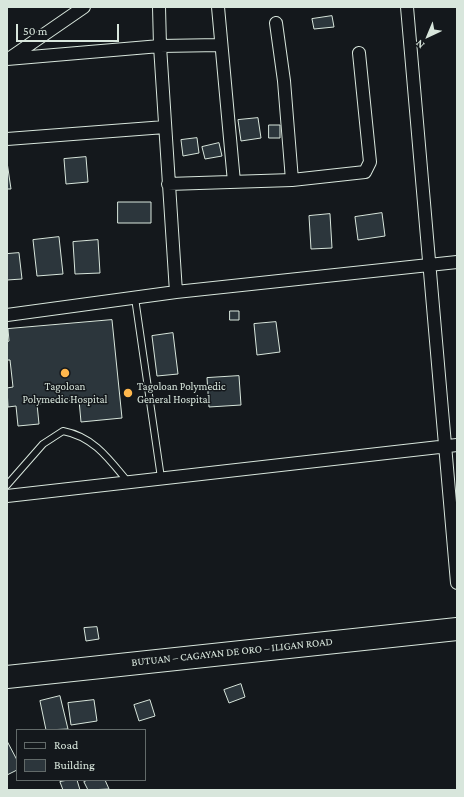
<!DOCTYPE html>
<meta charset="utf-8">
<style>
body{margin:0}
#map{position:relative;width:464px;height:797px;overflow:hidden;background:#14181c;font-family:"Crimson Pro",serif}
canvas{display:block}
.frame{position:absolute;inset:0;border:8px solid #d8e6dc;pointer-events:none}
.legend{position:absolute;left:16px;top:729px;width:130px;height:52px;box-sizing:border-box;background:#14181c;border:1px solid #626a69;margin:0;padding:5px 7px;list-style:none;font-size:12px;color:#d8e6dc}
.legend li{display:flex;align-items:center;gap:8px;height:20px}
.legend b{width:20px;border:1px solid #626a69}
.north{position:absolute;left:408px;top:16px;width:40px;height:40px;-webkit-text-stroke:3px #14181c;paint-order:stroke;rotate:224deg;font-size:11px;font-weight:700;line-height:16px;text-align:center;color:#d8e6dc}
.north::after{content:'';display:block;margin:auto;width:14px;height:18px;background:#d8e6dc;clip-path:polygon(50% 0,100% 100%,50% 72%,0 100%)}
.scale{position:absolute;left:16px;top:24px;width:103px;height:18px;box-sizing:border-box;border:2px solid #d8e6dc;border-top:0;padding-left:5px;font-size:12px;line-height:14px;white-space:nowrap;color:#d8e6dc;-webkit-text-stroke:3px #14181c;paint-order:stroke}
</style>
<div id="map">
<canvas width="464" height="797"></canvas>
<div class="frame"></div>
<ul class="legend">
<li><b style="height:5px;background:#14181c"></b>Road</li>
<li><b style="height:11px;background:#2c363c"></b>Building</li>
</ul>
<div class="north">N</div>
<div class="scale">50 m</div>
</div>
<script>
const c = document.querySelector('canvas').getContext('2d');
c.lineJoin = 'round';
function fillPath(path, color) { c.fillStyle = color; c.fill(path, 'evenodd'); }
function trace(path, color, width, dash) { c.strokeStyle = color; c.lineWidth = width; c.lineCap = dash ? 'butt' : 'round'; c.setLineDash(dash || []); c.stroke(path); }
function label(font, color, halo, rows, align = 'center') {
  c.font = font + ' "Crimson Pro",serif'; c.lineWidth = 3; c.setLineDash([]); c.textBaseline = 'middle'; c.strokeStyle = halo; c.fillStyle = color; for (const [text, x, y, turn = 0] of rows) {
    c.save(); c.translate(x, y); c.rotate((+turn || 0) * Math.PI / 180); c.textAlign = isNaN(turn) ? turn : align; if (halo) c.strokeText(text, 0, 0); c.fillText(text, 0, 0); c.restore();
  }
}
const building = new Path2D(`
 M 332,16 L 334,27 L 314,29 L 312,19 Z
 M 258,118 L 261,138 L 241,141 L 238,120 Z
 M 269,125 L 280,125 L 280,138 L 269,138 Z
 M 197,138 L 199,153 L 183,156 L 181,140 Z
 M 219,143 L 222,156 L 205,159 L 202,147 Z
 M 86,157 L 88,182 L 66,184 L 64,159 Z
 M 7,162 L 11,189 L 7,189 Z
 M 118,202 L 151,202 L 151,223 L 118,223 Z
 M 382,213 L 385,236 L 358,240 L 355,217 Z
 M 330,214 L 332,248 L 311,249 L 309,216 Z
 M 59,237 L 63,274 L 37,276 L 33,240 Z
 M 98,240 L 100,273 L 75,274 L 73,242 Z
 M 19,253 L 22,279 L 7,280 L 7,254 Z
 M 230,311 L 239,311 L 239,320 L 230,320 Z
 M 112,320 L 122,418 L 81,422 L 79,400 L 37,404 L 39,424 L 18,426 L 16,406 L 8,407 L 7,388 L 13,387 L 10,360 L 7,360 L 7,342 L 9,341 L 8,329 Z
 M 276,322 L 280,352 L 257,355 L 254,324 Z
 M 173,333 L 178,374 L 157,376 L 152,336 Z
 M 239,376 L 241,405 L 209,407 L 207,378 Z
 M 97,627 L 99,639 L 86,641 L 84,628 Z
 M 241,684 L 245,697 L 229,703 L 224,690 Z
 M 60,696 L 68,729 L 46,730 L 40,701 Z
 M 94,700 L 97,721 L 71,725 L 68,703 Z
 M 150,700 L 155,716 L 139,721 L 134,705 Z
 M 7,741 L 17,760 L 17,770 L 7,775 Z
 M 68,780 L 77,780 L 80,790 L 63,790 L 60,782 Z
 M 88,780 L 105,780 L 109,789 L 88,790 L 84,782 Z`);
fillPath(building, '#2c363c');
trace(building, '#d8e6dc', 1);
const lane = new Path2D(`
 M 135,298 L 161,478
 M 7,485 L 43,444 L 63,431 C 94,437 109,459 128,482`);
const street = new Path2D(`
 M 159,7 L 160,46 L 176,292
 M 218,7 L 234,182
 M 407,7 L 457,583
 M 276,23 L 284,81 L 292,180
 M 10,58 L 84,7
 M 7,59 L 160,46 L 220,45
 M 7,139 L 165,127
 M 168,184 L 292,180 L 365,172 L 370,162 L 359,53
 M 7,315 L 176,292 L 457,262
 M 7,496 L 457,445`);
const highway = new Path2D(`
 M 7,677 L 457,629`);
trace(lane, '#d8e6dc', 8);
trace(street, '#d8e6dc', 14);
trace(highway, '#d8e6dc', 24);
trace(lane, '#14181c', 6);
trace(street, '#14181c', 12);
trace(highway, '#14181c', 22);
for (const [x, y, r, color] of [
 [65,373,5,"#ffb74d"],
 [128,393,5,"#ffb74d"]
]) { const dot = new Path2D(); dot.arc(x, y, r, 0, 2 * Math.PI); c.fillStyle = color; c.fill(dot); trace(dot, '#14181c', 1.5); }
label('11px', '#d8e6dc', '#14181c', [
 ["Tagoloan",65,387],
 ["Polymedic Hospital",65,400],
 ["Tagoloan Polymedic",137,387,"left"],
 ["General Hospital",137,400,"left"]
]);
label('11px', '#d8e6dc', '#14181c', [
 ["BUTUAN – CAGAYAN DE ORO – ILIGAN ROAD",232,652,-6]
]);
</script>
